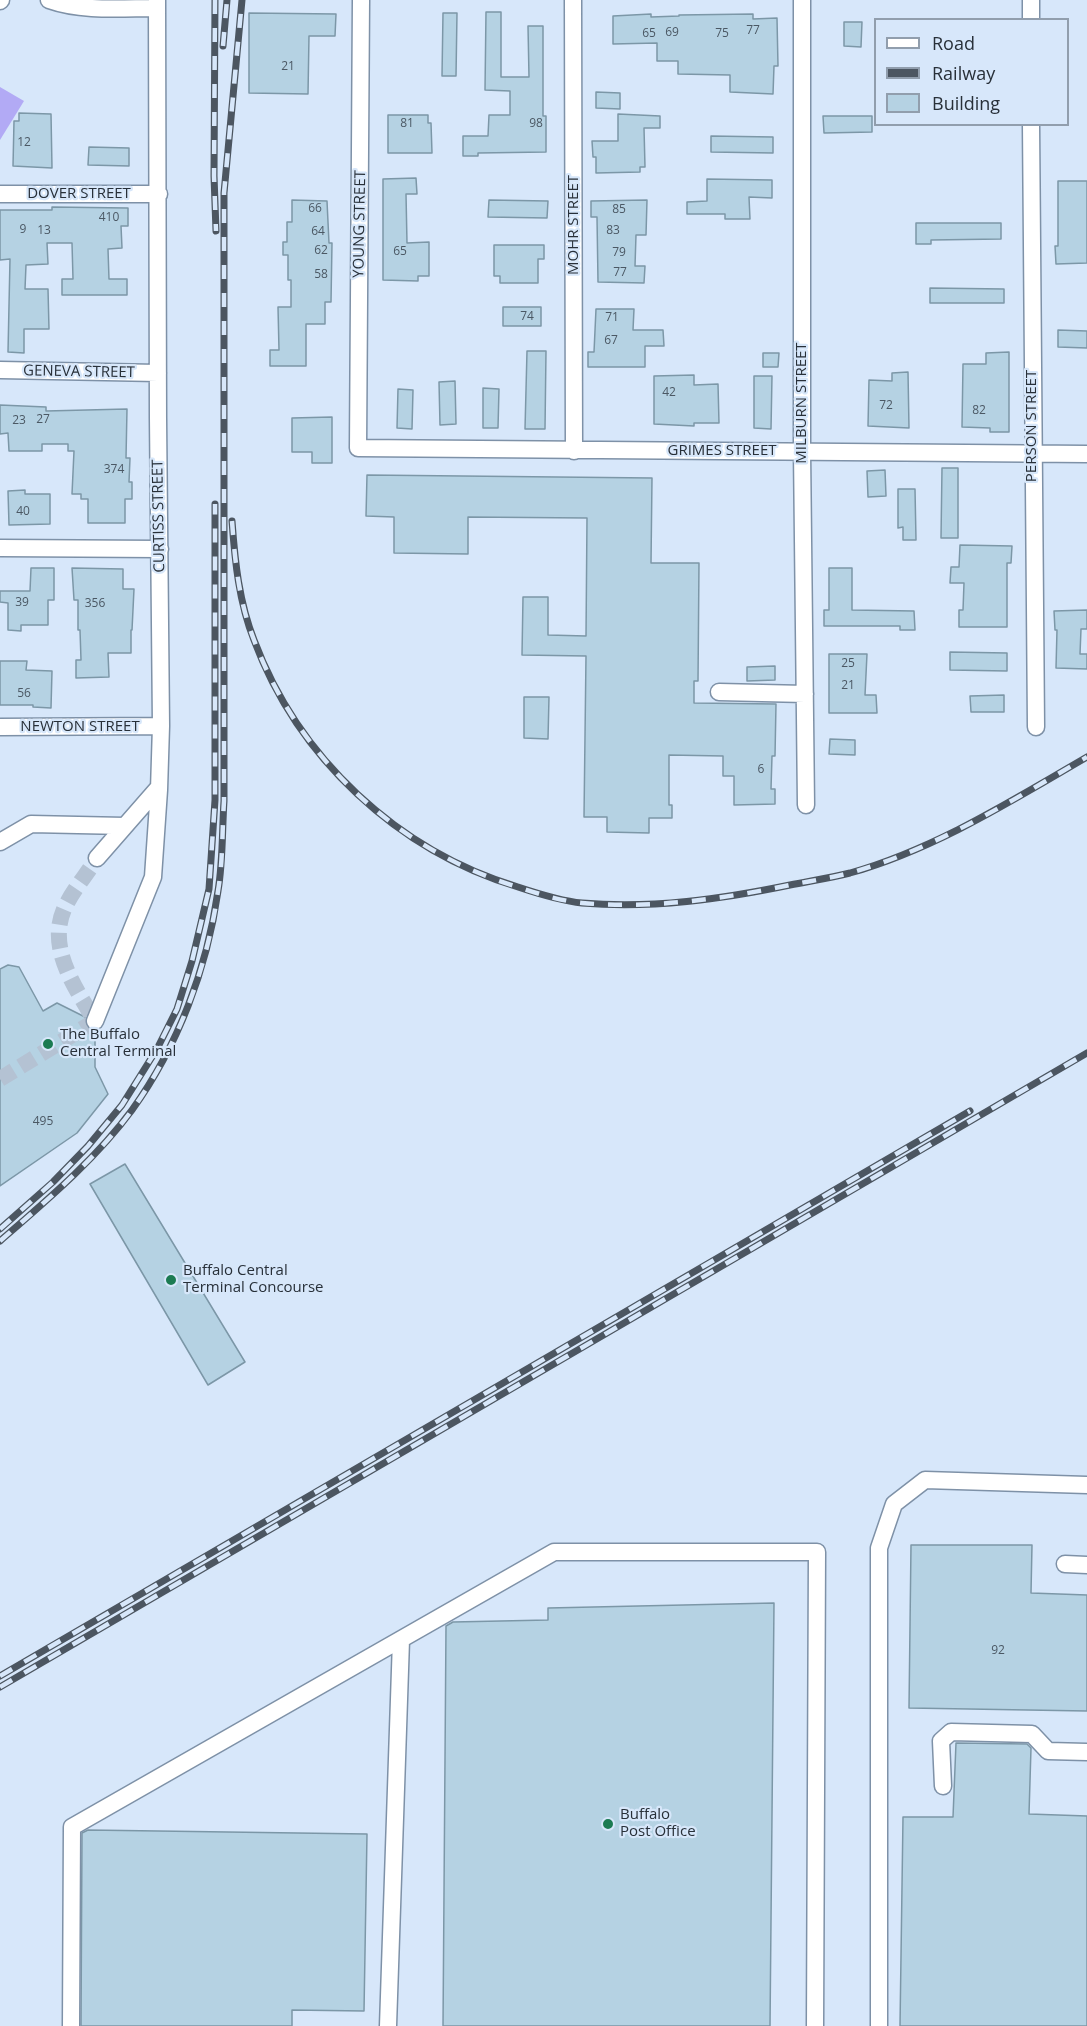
<!DOCTYPE html>
<style>
body{margin:0}
#map{position:relative;width:1087px;height:2026px;overflow:hidden;background:#d7e7fa;font-family:"Open Sans",sans-serif}
canvas{display:block}
.legend{position:absolute;left:874px;top:18px;width:195px;height:108px;box-sizing:border-box;background:#d7e7fa;border:2px solid #919ead;margin:0;padding:8px 10px;list-style:none;font-size:18px;color:#283039}
.legend li{display:flex;align-items:center;gap:12px;height:30px}
.legend b{width:30px;border:2px solid #919ead}
</style>
<div id="map">
<canvas width="1087" height="2026"></canvas>
<ul class="legend">
<li><b style="height:8px;background:#fff"></b>Road</li>
<li><b style="height:8px;background:#4c5661"></b>Railway</li>
<li><b style="height:16px;background:#b5d2e3"></b>Building</li>
</ul>
</div>
<script>
const c = document.querySelector('canvas').getContext('2d');
c.lineJoin = 'round';
function fillPath(path, color) { c.fillStyle = color; c.fill(path, 'evenodd'); }
function trace(path, color, width, dash) { c.strokeStyle = color; c.lineWidth = width; c.lineCap = dash ? 'butt' : 'round'; c.setLineDash(dash || []); c.stroke(path); }
function label(font, color, halo, rows, align = 'center') {
  c.font = font + ' "Open Sans",sans-serif'; c.lineWidth = 4.5; c.setLineDash([]); c.textBaseline = 'middle'; c.strokeStyle = halo; c.fillStyle = color; for (const [text, x, y, turn = 0] of rows) {
    c.save(); c.translate(x, y); c.rotate((+turn || 0) * Math.PI / 180); c.textAlign = isNaN(turn) ? turn : align; if (halo) c.strokeText(text, 0, 0); c.fillText(text, 0, 0); c.restore();
  }
}
fillPath(new Path2D(`
 M 0,87 L 24,101 L 0,140 Z`), '#b2aaf5');
const building = new Path2D(`
 M 486,12 L 501,12 L 501,77 L 529,77 L 528,26 L 543,26 L 543,116 L 546,116 L 546,152 L 478,153 L 478,156 L 463,156 L 463,136 L 488,136 L 489,115 L 510,115 L 510,91 L 485,90 Z
 M 249,13 L 336,14 L 335,36 L 309,36 L 308,94 L 249,93 Z
 M 443,13 L 457,13 L 456,76 L 442,76 Z
 M 651,14 L 651,17 L 679,16 L 679,15 L 753,14 L 753,19 L 777,18 L 778,66 L 774,66 L 773,94 L 730,92 L 730,75 L 678,74 L 678,61 L 657,61 L 657,43 L 613,44 L 613,16 Z
 M 844,22 L 862,22 L 861,47 L 844,46 Z
 M 596,92 L 620,93 L 620,109 L 596,108 Z
 M 19,113 L 51,114 L 52,168 L 13,166 L 14,121 L 19,121 Z
 M 618,114 L 660,116 L 660,128 L 644,128 L 645,167 L 640,167 L 640,172 L 596,173 L 596,157 L 593,157 L 592,141 L 618,141 Z
 M 388,115 L 428,115 L 428,123 L 431,123 L 432,153 L 388,153 Z
 M 823,116 L 872,116 L 872,132 L 824,133 Z
 M 711,136 L 773,137 L 773,153 L 711,152 Z
 M 89,147 L 129,148 L 129,166 L 88,165 Z
 M 416,178 L 417,194 L 406,194 L 407,243 L 429,242 L 429,276 L 418,276 L 418,281 L 383,280 L 383,179 Z
 M 707,179 L 772,180 L 772,198 L 749,197 L 750,219 L 725,219 L 725,214 L 687,214 L 687,202 L 707,201 Z
 M 1058,181 L 1087,181 L 1087,263 L 1056,264 L 1055,246 L 1058,246 Z
 M 292,200 L 327,201 L 329,243 L 332,243 L 331,302 L 325,302 L 325,324 L 306,324 L 306,366 L 270,366 L 270,350 L 279,350 L 278,307 L 291,307 L 291,280 L 288,280 L 288,255 L 283,255 L 283,242 L 287,242 L 287,222 L 292,222 Z
 M 489,200 L 548,201 L 547,218 L 488,217 Z
 M 647,200 L 646,235 L 636,235 L 635,266 L 645,266 L 644,283 L 598,282 L 597,217 L 591,217 L 591,201 Z
 M 52,207 L 128,208 L 128,226 L 121,226 L 122,248 L 108,249 L 109,279 L 127,279 L 127,295 L 62,295 L 62,279 L 73,279 L 72,243 L 47,243 L 48,264 L 26,265 L 25,289 L 48,289 L 49,329 L 24,329 L 24,353 L 8,352 L 10,259 L 0,260 L 0,210 L 52,210 Z
 M 916,223 L 1001,223 L 1001,239 L 931,240 L 931,244 L 916,244 Z
 M 494,245 L 544,245 L 544,259 L 538,259 L 538,283 L 500,283 L 500,276 L 494,276 Z
 M 930,288 L 1004,289 L 1004,303 L 930,303 Z
 M 503,307 L 541,307 L 541,326 L 503,326 Z
 M 596,309 L 634,309 L 633,330 L 663,330 L 664,346 L 645,346 L 645,367 L 588,367 L 588,352 L 594,352 Z
 M 1058,330 L 1087,331 L 1087,348 L 1058,347 Z
 M 527,351 L 546,351 L 545,429 L 525,429 Z
 M 1009,352 L 1009,432 L 990,432 L 990,428 L 962,427 L 963,364 L 986,364 L 986,353 Z
 M 763,353 L 779,353 L 778,367 L 763,367 Z
 M 908,372 L 909,428 L 868,426 L 869,380 L 892,381 L 892,373 Z
 M 694,375 L 694,385 L 718,384 L 719,423 L 694,423 L 694,426 L 654,424 L 654,376 Z
 M 754,376 L 772,376 L 771,429 L 754,428 Z
 M 455,381 L 456,424 L 440,425 L 439,382 Z
 M 483,388 L 499,389 L 498,428 L 483,428 Z
 M 398,389 L 413,390 L 412,429 L 397,428 Z
 M 0,405 L 46,407 L 46,411 L 127,409 L 126,458 L 130,458 L 129,482 L 132,482 L 132,499 L 125,499 L 125,523 L 88,523 L 88,499 L 81,499 L 81,494 L 72,494 L 74,451 L 68,451 L 68,444 L 42,444 L 42,451 L 9,451 L 8,433 L 0,434 Z
 M 332,417 L 332,463 L 312,463 L 312,452 L 292,452 L 292,418 Z
 M 942,468 L 958,468 L 958,538 L 941,538 Z
 M 885,470 L 886,496 L 868,497 L 867,471 Z
 M 367,475 L 652,478 L 651,563 L 699,563 L 698,681 L 694,681 L 694,703 L 776,704 L 775,756 L 772,756 L 771,789 L 775,789 L 775,804 L 734,805 L 734,776 L 723,776 L 723,756 L 669,755 L 669,805 L 672,805 L 672,818 L 649,818 L 649,833 L 607,832 L 607,817 L 584,817 L 586,656 L 522,655 L 523,597 L 548,597 L 548,635 L 586,636 L 587,518 L 468,517 L 468,554 L 394,553 L 394,517 L 366,516 Z
 M 898,489 L 915,489 L 916,540 L 903,540 L 903,527 L 898,528 Z
 M 25,490 L 25,494 L 50,494 L 50,524 L 9,525 L 8,491 Z
 M 960,545 L 1012,546 L 1011,563 L 1007,563 L 1007,627 L 959,627 L 959,610 L 963,610 L 964,583 L 950,583 L 951,567 L 959,567 Z
 M 31,568 L 54,568 L 54,600 L 48,600 L 48,625 L 21,625 L 21,631 L 8,630 L 8,603 L 0,602 L 0,591 L 30,591 Z
 M 72,568 L 123,569 L 123,589 L 134,589 L 132,630 L 131,630 L 131,653 L 108,653 L 109,677 L 76,678 L 76,660 L 81,660 L 80,630 L 78,630 L 78,600 L 74,600 Z
 M 829,568 L 852,568 L 852,610 L 914,611 L 915,630 L 900,630 L 900,626 L 824,626 L 824,610 L 829,610 Z
 M 1087,610 L 1087,629 L 1081,629 L 1080,654 L 1087,654 L 1087,669 L 1056,668 L 1057,630 L 1055,630 L 1054,611 Z
 M 950,652 L 1007,653 L 1007,671 L 950,670 Z
 M 829,654 L 867,654 L 865,695 L 876,695 L 877,713 L 829,713 Z
 M 0,661 L 27,661 L 26,670 L 52,671 L 51,708 L 33,707 L 33,705 L 0,705 Z
 M 775,666 L 775,680 L 747,681 L 747,667 Z
 M 1004,695 L 1004,712 L 971,712 L 970,696 Z
 M 524,697 L 549,697 L 548,739 L 524,738 Z
 M 830,739 L 855,740 L 855,755 L 829,754 Z
 M 8,965 L 19,967 L 43,1011 L 57,1003 L 85,1017 L 86,1027 L 95,1031 L 95,1067 L 108,1094 L 77,1133 L 0,1186 L 0,969 Z
 M 125,1164 L 245,1362 L 208,1385 L 90,1184 Z
 M 911,1545 L 1032,1545 L 1031,1593 L 1087,1595 L 1087,1711 L 909,1708 Z
 M 774,1603 L 770,2026 L 443,2026 L 446,1626 L 453,1622 L 548,1620 L 548,1608 Z
 M 956,1743 L 1027,1744 L 1031,1748 L 1029,1814 L 1087,1816 L 1087,2026 L 900,2026 L 903,1817 L 953,1817 Z
 M 88,1830 L 367,1834 L 364,2011 L 292,2010 L 292,2026 L 81,2026 L 82,1833 Z`);
fillPath(building, '#b5d2e3');
trace(building, '#7c97a7', 1.5);
trace(new Path2D(`
 M 0,1079 L 95,1021 C 75,987 45,946 66,905 C 74,889 87,874 97,858`), '#b4c2d3', 16, [16, 8]);
const minor = new Path2D(`
 M 49,0 C 83,12 122,8 157,8
 M 361,0 L 358,448 L 1087,454
 M 573,0 L 574,451
 M 802,0 L 802,451 L 806,805
 M 1031,0 L 1031,20
 M 0,1 L 1,0
 M 1031,124 L 1036,727
 M 0,194 L 159,194
 M 0,370 L 158,373
 M 0,548 L 160,549
 M 719,692 L 805,694
 M 0,727 L 161,726
 M 0,842 L 31,824 L 125,826
 M 97,858 L 159,787
 M 95,1021 L 153,877 L 159,790 L 161,726 L 158,418 L 157,0
 M 1065,1564 L 1087,1565
 M 943,1786 L 941,1741 L 951,1732 L 1032,1734 L 1048,1751 L 1087,1752
 M 71,2026 L 72,1827 L 554,1552 L 817,1552 L 815,2026
 M 388,2026 L 401,1640
 M 879,2026 L 879,1548 L 894,1504 L 925,1480 L 1087,1485`);
trace(minor, '#7e91a7', 19);
trace(minor, '#fff', 16);
const rail = new Path2D(`
 M 215,0 L 214,176 L 216,231
 M 223,46 L 227,0
 M 232,521 C 235,562 239,602 254,640 C 298,758 398,851 518,887 C 539,894 561,901 582,903 C 652,909 722,899 790,885 C 810,881 830,878 850,873 C 935,849 1011,801 1087,757
 M 0,1229 L 53,1182 L 88,1146 L 122,1105 L 157,1049 L 177,1009 L 192,961 L 209,889 L 215,800 L 215,504
 M 0,1241 C 46,1201 96,1159 132,1110 C 178,1046 207,969 218,891 C 223,862 222,831 224,801 L 224,193 L 242,0
 M 0,1676 L 970,1111
 M 0,1687 L 1087,1053`);
trace(rail, '#4c5661', 7);
trace(rail, '#d7e7fa', 4.5, [14]);
for (const [x, y, r, color] of [
 [48,1044,6,"#1b7b52"],
 [171,1280,6,"#1b7b52"],
 [608,1824,6,"#1b7b52"]
]) { const dot = new Path2D(); dot.arc(x, y, r, 0, 2 * Math.PI); c.fillStyle = color; c.fill(dot); trace(dot, '#d7e7fa', 2); }
label('12px', '#4b5864', null, [
 ["77",753,31],
 ["69",672,33],
 ["65",649,34],
 ["75",722,34],
 ["21",288,67],
 ["81",407,124],
 ["98",536,124],
 ["12",24,143],
 ["66",315,209],
 ["85",619,210],
 ["410",109,218],
 ["9",23,230],
 ["13",44,231],
 ["83",613,231],
 ["64",318,232],
 ["62",321,251],
 ["65",400,252],
 ["79",619,253],
 ["77",620,273],
 ["58",321,275],
 ["74",527,317],
 ["71",612,318],
 ["67",611,341],
 ["42",669,393],
 ["72",886,406],
 ["82",979,411],
 ["27",43,420],
 ["23",19,421],
 ["374",114,470],
 ["40",23,512],
 ["39",22,603],
 ["356",95,604],
 ["25",848,664],
 ["21",848,686],
 ["56",24,694],
 ["6",761,770],
 ["495",43,1122],
 ["92",998,1651]
]);
label('15px', '#283039', '#d7e7fa', [
 ["DOVER STREET",79,194],
 ["YOUNG STREET",360,224,-89],
 ["MOHR STREET",574,225,-90],
 ["GENEVA STREET",79,372,1],
 ["MILBURN STREET",802,403,-90],
 ["PERSON STREET",1032,426,-90],
 ["GRIMES STREET",722,451],
 ["CURTISS STREET",159,516,-91],
 ["NEWTON STREET",80,727]
]);
label('15px', '#283039', '#d7e7fa', [
 ["The Buffalo",60,1035],
 ["Central Terminal",60,1052],
 ["Buffalo Central",183,1271],
 ["Terminal Concourse",183,1288],
 ["Buffalo",620,1815],
 ["Post Office",620,1832]
], 'left');
</script>
